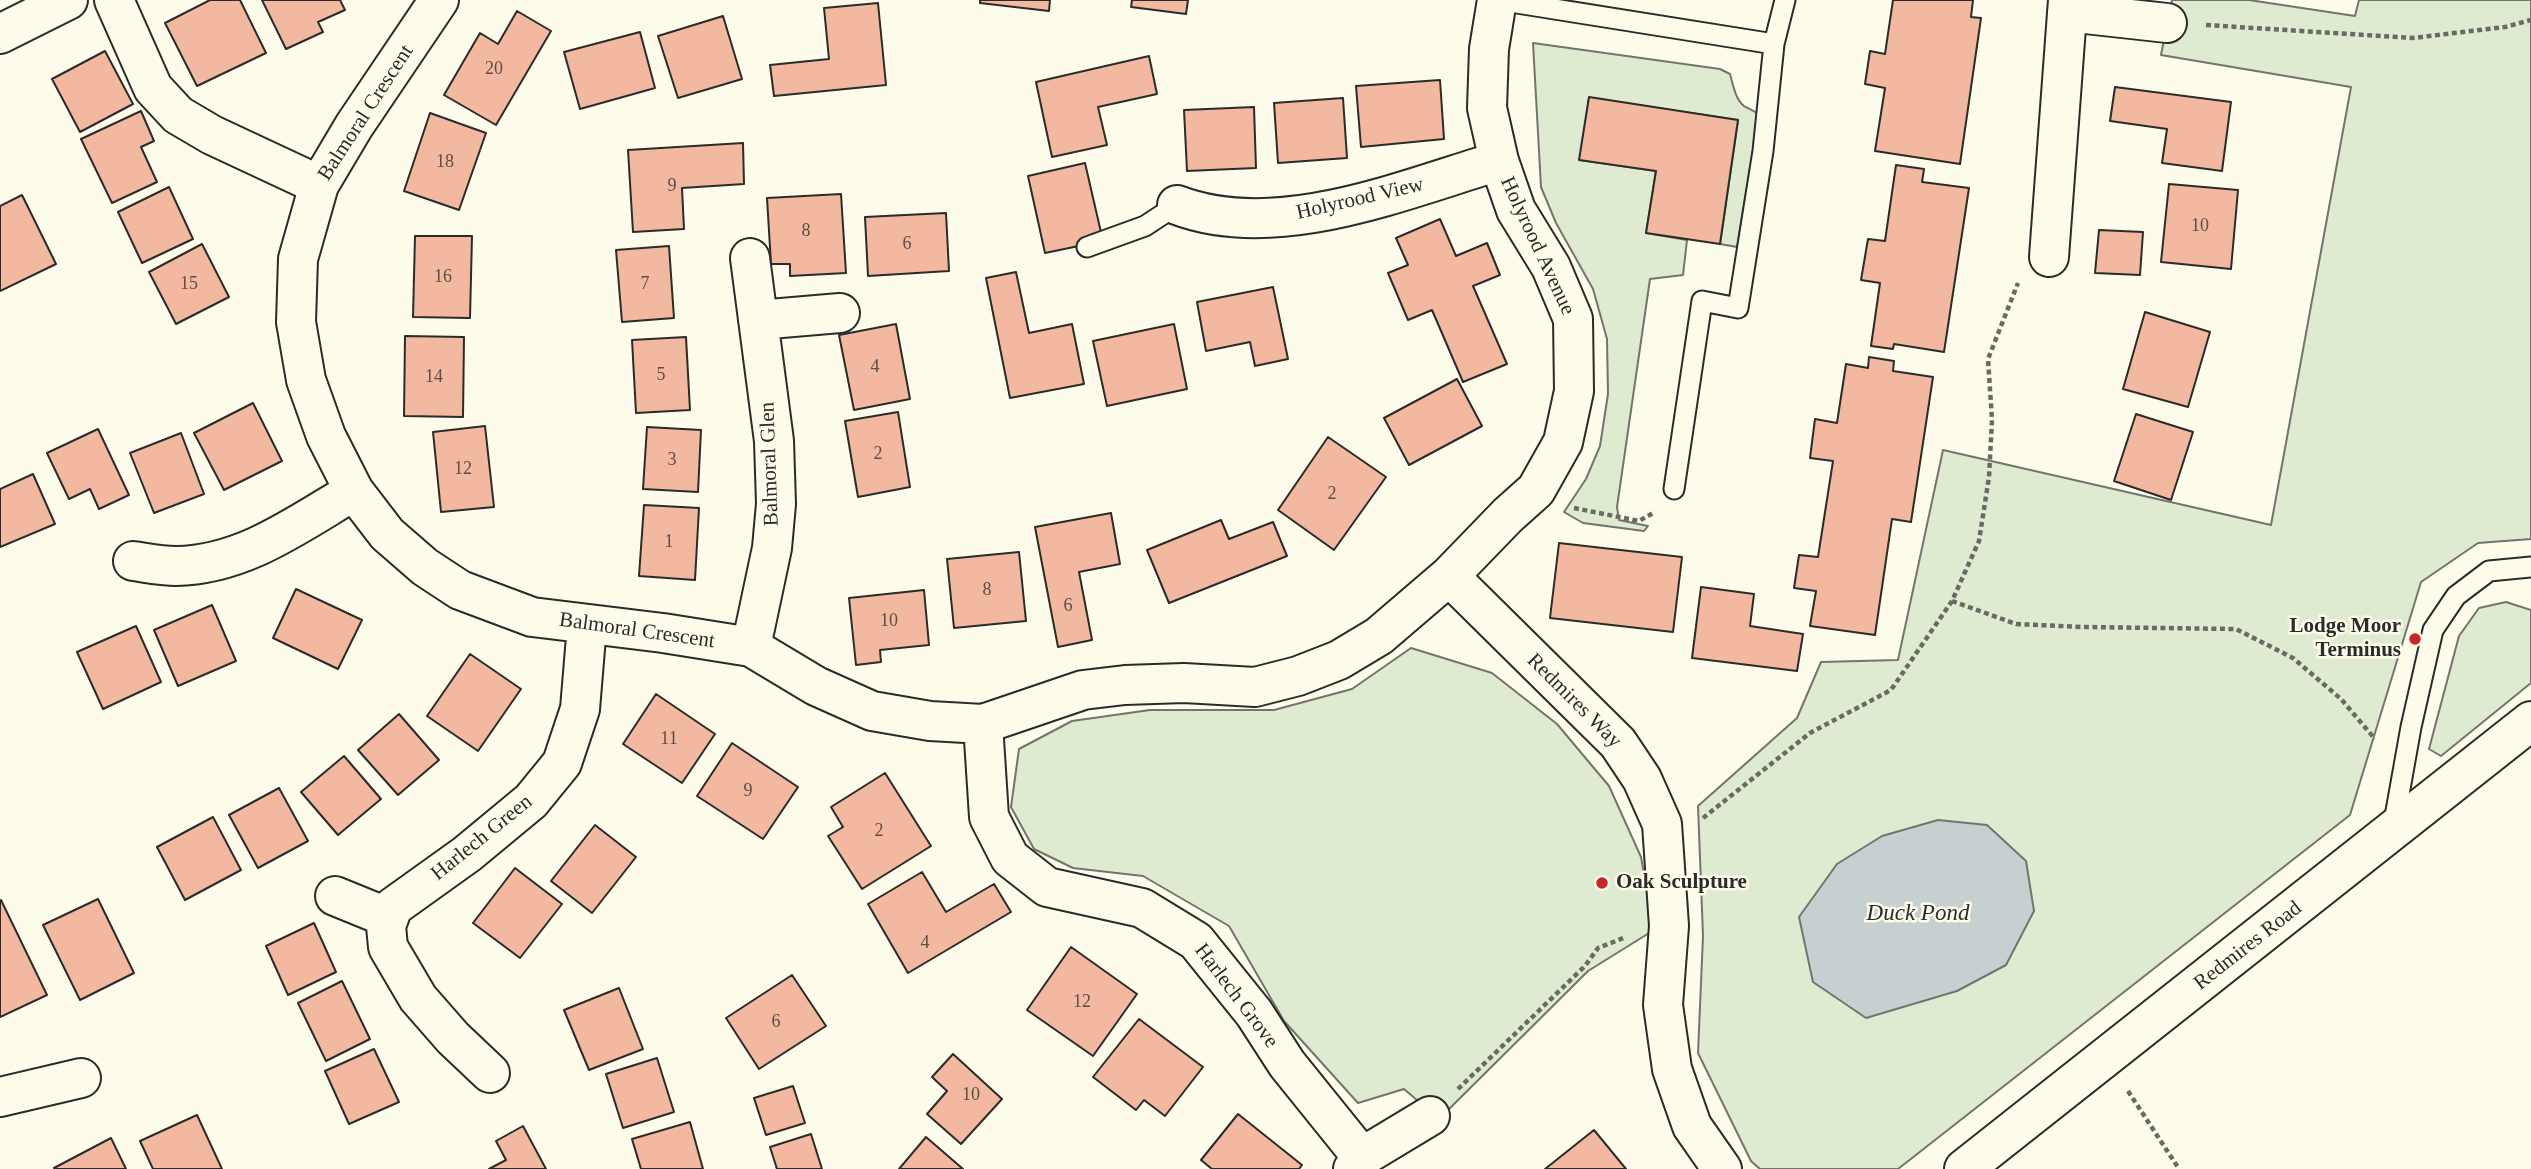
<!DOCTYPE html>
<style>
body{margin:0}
canvas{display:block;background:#fdfbea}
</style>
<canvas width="2531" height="1169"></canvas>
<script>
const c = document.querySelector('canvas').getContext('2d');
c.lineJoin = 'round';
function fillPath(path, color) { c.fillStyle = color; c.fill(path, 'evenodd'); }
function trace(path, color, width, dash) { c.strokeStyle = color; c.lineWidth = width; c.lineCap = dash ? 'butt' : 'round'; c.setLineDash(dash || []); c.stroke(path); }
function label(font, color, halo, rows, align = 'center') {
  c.font = font + ' "Times New Roman",serif'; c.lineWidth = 5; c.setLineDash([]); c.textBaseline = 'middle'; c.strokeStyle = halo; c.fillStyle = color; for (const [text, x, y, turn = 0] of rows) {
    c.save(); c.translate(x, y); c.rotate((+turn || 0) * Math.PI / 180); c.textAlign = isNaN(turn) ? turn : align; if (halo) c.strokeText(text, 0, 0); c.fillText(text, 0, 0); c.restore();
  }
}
const green = new Path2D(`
 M 2172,0 L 2249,0 L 2355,16 L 2359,0 L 2531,0 L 2531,539 L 2478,543 L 2421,582 L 2350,815 L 1898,1169 L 1760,1169 L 1751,1161 L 1698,1053 L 1703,936 L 1698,806 L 1797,718 L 1821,662 L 1898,660 L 1943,450 L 2271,525 L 2351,87 L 2161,55 Z
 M 1533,43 L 1720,69 L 1730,74 C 1733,84 1735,99 1744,106 C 1749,109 1754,110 1759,115 L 1737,247 L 1720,244 L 1738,120 L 1589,98 L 1580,160 L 1656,171 L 1646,233 L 1687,240 L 1683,275 L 1650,279 L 1617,507 L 1619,520 L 1648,526 L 1644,531 L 1583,523 L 1564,512 L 1586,479 L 1600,446 L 1608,394 L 1607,339 L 1593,289 L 1556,223 L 1541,187 Z
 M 2506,602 L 2531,610 L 2531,683 L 2441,756 L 2429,749 L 2459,636 L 2479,608 Z
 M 1411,648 L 1492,673 L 1557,724 L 1609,786 L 1641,857 L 1654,930 L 1588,971 L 1439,1119 L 1404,1089 L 1358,1103 L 1284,1021 L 1229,926 L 1143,876 L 1073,868 L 1034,849 L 1011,807 L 1019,749 L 1072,721 L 1150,710 L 1274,710 L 1352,689 Z`);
fillPath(green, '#deebd1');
trace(green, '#74746e', 2);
const water = new Path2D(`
 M 1938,820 L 1987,825 L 2026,861 L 2034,911 L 2006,965 L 1957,991 L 1866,1018 L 1813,982 L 1799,917 L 1837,864 L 1882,836 Z`);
fillPath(water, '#c7d0d0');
trace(water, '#74746e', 2);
const building = new Path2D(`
 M 210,0 L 240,0 L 266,53 L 197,86 L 165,23 Z
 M 262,0 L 340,0 L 345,10 L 318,22 L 323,32 L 286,49 Z
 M 980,0 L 1050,0 L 1049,11 L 980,3 Z
 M 1132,0 L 1188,0 L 1186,14 L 1131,7 Z
 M 1893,0 L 1973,0 L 1971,17 L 1981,18 L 1960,164 L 1875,151 L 1885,88 L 1865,84 L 1870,51 L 1885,54 Z
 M 878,3 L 886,85 L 774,96 L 770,65 L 829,59 L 824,8 Z
 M 517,11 L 551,31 L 496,125 L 444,95 L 480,33 L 498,44 Z
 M 723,16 L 742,79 L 678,98 L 658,36 Z
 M 640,32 L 655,88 L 580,109 L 564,52 Z
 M 105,51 L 133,104 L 80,132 L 52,79 Z
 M 1149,56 L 1157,94 L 1098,107 L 1107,145 L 1052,157 L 1036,82 Z
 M 1440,80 L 1444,139 L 1361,147 L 1356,86 Z
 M 2115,87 L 2231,102 L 2222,171 L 2162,163 L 2167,129 L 2110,121 Z
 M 1589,97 L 1738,120 L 1720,244 L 1646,233 L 1656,171 L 1579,160 Z
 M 1343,98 L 1347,158 L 1278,163 L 1274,103 Z
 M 1254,107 L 1256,168 L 1187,171 L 1184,110 Z
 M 141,111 L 154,141 L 141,147 L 157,182 L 112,203 L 81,139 Z
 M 430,113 L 486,133 L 459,210 L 404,191 Z
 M 743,143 L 744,184 L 682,188 L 684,229 L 633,232 L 628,150 Z
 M 1085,163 L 1103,241 L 1045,253 L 1028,176 Z
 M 1896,165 L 1924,169 L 1922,182 L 1969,188 L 1944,352 L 1894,344 L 1893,349 L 1871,346 L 1880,283 L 1861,280 L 1868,239 L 1885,241 Z
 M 2169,184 L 2238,190 L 2231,269 L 2161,262 Z
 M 169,187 L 193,239 L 142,263 L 118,212 Z
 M 841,194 L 846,273 L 790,276 L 790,264 L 771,264 L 767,198 Z
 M 22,195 L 56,264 L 0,291 L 0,206 Z
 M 946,213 L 949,271 L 868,276 L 865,217 Z
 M 1440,219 L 1456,256 L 1487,243 L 1500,275 L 1473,286 L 1507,364 L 1463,382 L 1432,310 L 1408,320 L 1388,273 L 1408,265 L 1396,238 Z
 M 2099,230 L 2143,232 L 2140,275 L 2095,273 Z
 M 415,236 L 472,236 L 470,318 L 413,317 Z
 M 202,244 L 229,297 L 176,324 L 149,272 Z
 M 669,246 L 674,318 L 622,322 L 616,250 Z
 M 1016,272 L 1029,333 L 1072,324 L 1084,384 L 1010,398 L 986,278 Z
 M 1273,287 L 1288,359 L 1255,366 L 1250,342 L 1206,351 L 1197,302 Z
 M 2145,312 L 2210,332 L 2188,407 L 2123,389 Z
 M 896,324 L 910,399 L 854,410 L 839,335 Z
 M 1174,324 L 1187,389 L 1107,406 L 1093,341 Z
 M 405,336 L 464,337 L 463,417 L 404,416 Z
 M 686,337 L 690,410 L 636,413 L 632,340 Z
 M 1869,357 L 1894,361 L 1893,371 L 1933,377 L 1911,522 L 1892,519 L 1875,635 L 1810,626 L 1816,591 L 1794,588 L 1799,555 L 1818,557 L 1833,461 L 1810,458 L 1815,419 L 1837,423 L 1846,364 L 1868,368 Z
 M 1457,379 L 1482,426 L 1409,465 L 1384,418 Z
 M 253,403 L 282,461 L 224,490 L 194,433 Z
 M 898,412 L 910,487 L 858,497 L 845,421 Z
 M 2136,414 L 2193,432 L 2171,500 L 2114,481 Z
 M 485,426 L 494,507 L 441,512 L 433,432 Z
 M 647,427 L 701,430 L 698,492 L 643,489 Z
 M 98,429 L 129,495 L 99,509 L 90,489 L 69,499 L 47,453 Z
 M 181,433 L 204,494 L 154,513 L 130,453 Z
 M 1328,437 L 1386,477 L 1334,550 L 1278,510 Z
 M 33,474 L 55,524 L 0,547 L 0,489 Z
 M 644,505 L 699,508 L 695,580 L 639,576 Z
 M 1111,513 L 1120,564 L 1079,572 L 1092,640 L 1058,647 L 1035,527 Z
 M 1221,520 L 1229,539 L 1273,522 L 1287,556 L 1169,603 L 1147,550 Z
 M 1559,543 L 1682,557 L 1673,632 L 1550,618 Z
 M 1019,552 L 1026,621 L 954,628 L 947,559 Z
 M 1701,587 L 1754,594 L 1750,626 L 1803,634 L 1797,671 L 1692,658 Z
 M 296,589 L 362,620 L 338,669 L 273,638 Z
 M 924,590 L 929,645 L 880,650 L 881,662 L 856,665 L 849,598 Z
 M 212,605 L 236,661 L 178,686 L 154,630 Z
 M 136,626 L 161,682 L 103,709 L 77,652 Z
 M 470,654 L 521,689 L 478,751 L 427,716 Z
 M 656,694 L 715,734 L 682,783 L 623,744 Z
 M 399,714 L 439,760 L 398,795 L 358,750 Z
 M 732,743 L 798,787 L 763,839 L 697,796 Z
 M 344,756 L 381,799 L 338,835 L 301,792 Z
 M 885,773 L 931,846 L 862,889 L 828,836 L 843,827 L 831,807 Z
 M 279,788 L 308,841 L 258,868 L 229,815 Z
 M 213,817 L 241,870 L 185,900 L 157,847 Z
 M 595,825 L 636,857 L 592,913 L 551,881 Z
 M 515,868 L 562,904 L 520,958 L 473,923 Z
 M 922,872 L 946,912 L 994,884 L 1011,912 L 908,973 L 868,904 Z
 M 98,899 L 134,973 L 80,1000 L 43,925 Z
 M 1,900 L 47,995 L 0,1017 L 0,901 Z
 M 314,923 L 336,972 L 288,995 L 266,946 Z
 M 1071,947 L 1137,994 L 1093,1056 L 1027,1010 Z
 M 792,975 L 826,1026 L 759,1069 L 726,1018 Z
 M 342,981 L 370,1039 L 326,1061 L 298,1003 Z
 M 619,988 L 643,1049 L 589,1070 L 564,1010 Z
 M 1139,1019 L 1203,1067 L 1165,1116 L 1144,1100 L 1136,1110 L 1093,1077 Z
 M 374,1049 L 399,1102 L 349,1124 L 325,1071 Z
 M 953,1054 L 1002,1099 L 961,1144 L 927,1114 L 947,1091 L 932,1077 Z
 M 657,1058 L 674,1112 L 623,1128 L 606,1074 Z
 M 793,1086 L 805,1123 L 766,1135 L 754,1098 Z
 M 1238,1114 L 1302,1165 L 1299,1169 L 1212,1169 L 1201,1160 Z
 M 197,1115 L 222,1169 L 153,1169 L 140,1141 Z
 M 690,1122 L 703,1169 L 641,1169 L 632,1139 Z
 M 523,1126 L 546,1169 L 489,1169 L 506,1160 L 496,1141 Z
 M 1594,1130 L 1626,1169 L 1545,1169 Z
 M 811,1134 L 822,1169 L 777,1169 L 770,1147 Z
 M 926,1137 L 963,1169 L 899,1169 Z
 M 111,1138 L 126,1169 L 55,1169 L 54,1168 Z`);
fillPath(building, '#f2b8a0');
trace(building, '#2b2b2b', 2);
const lane = new Path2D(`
 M 1498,0 L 1774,44
 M 1087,247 L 1145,226 L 1177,205
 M 1674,489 L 1702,301 L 1738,308 L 1763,151 L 1774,44 L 1785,0
 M 2393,828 L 2411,727 L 2433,630 L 2456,596 L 2489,571 L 2531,567`);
const street = new Path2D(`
 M 114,0 L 153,88 L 178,115 L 212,135 L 319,185
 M 439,0 L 354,126 L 319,185 L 298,259 L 296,322 L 306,380 L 326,436 L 354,491 L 387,534 L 425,567 L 460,590 L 532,617 L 663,633 L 751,647 L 816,686 L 872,711 L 930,721 L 983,724 L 1083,690 L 1125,685 L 1184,683 L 1255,687 L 1298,676 L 1339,660 L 1379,636 L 1449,576 L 1508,515 L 1536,490 L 1563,442 L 1574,391 L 1573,319 L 1551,267 L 1516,210 L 1499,161 L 1487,108 L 1489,49 L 1497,0
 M 2067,12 L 2167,23
 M 0,34 L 68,0
 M 1177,205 C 1277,243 1402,190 1499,161
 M 2049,257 L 2068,0
 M 750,258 L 774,441 L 776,504 L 772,548 L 751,647
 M 758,320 L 840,313
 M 133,561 C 147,563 162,566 176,566 C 244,565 298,524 354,491
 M 1449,576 L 1618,743 L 1642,779 L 1662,824 L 1669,926 L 1663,1005 L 1672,1069 L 1692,1126 L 1722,1169
 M 983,724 L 989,817 L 1010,858 L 1047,887 L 1142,908 L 1196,941 L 1254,1013 L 1287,1064 L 1362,1157
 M 335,896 L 389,918
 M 490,1073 L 453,1038 L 418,998 L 388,947 L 386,926 L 393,907 L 467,854 L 531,801 L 562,763 L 580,709 L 587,625
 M 0,1097 L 81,1078
 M 1353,1169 L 1362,1157 L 1430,1116`);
const secondary = new Path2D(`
 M 1964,1169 L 2531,721`);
trace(lane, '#2b2b2b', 23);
trace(street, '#2b2b2b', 42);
trace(secondary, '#2b2b2b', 42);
trace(new Path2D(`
 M 2206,25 L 2413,38 L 2505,27 L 2531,20
 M 1574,508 L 1639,521 L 1653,513
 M 1952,601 L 2016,624 L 2083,627 L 2236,629 L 2293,658 L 2341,699 L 2375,739
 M 1703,818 L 1810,733 L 1891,690 L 1952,601 L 1979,541 L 1989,477 L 1992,420 L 1988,359 L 2018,283
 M 1458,1089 L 1585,966 L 1598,948 L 1626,937
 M 2128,1091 L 2179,1169`), '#6a6964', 4.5, [5, 3.5]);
trace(lane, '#fdfbea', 19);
trace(street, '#fdfbea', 38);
trace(secondary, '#fdfbea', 38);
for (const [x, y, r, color] of [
 [2415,639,7,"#c62828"],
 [1602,883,7,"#c62828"]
]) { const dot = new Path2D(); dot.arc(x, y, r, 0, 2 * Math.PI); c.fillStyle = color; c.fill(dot); trace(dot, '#fdfbea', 2.5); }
label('18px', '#5d4e48', null, [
 ["20",494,69],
 ["18",445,162],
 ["9",672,186],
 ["10",2200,226],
 ["8",806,231],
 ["6",907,244],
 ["16",443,277],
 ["15",189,284],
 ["7",645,284],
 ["4",875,367],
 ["5",661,375],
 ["14",434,377],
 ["2",878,454],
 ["3",672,460],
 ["12",463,469],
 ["2",1332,494],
 ["1",669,542],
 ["8",987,590],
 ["6",1068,606],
 ["10",889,621],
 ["11",669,739],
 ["9",748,791],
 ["2",879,831],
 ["4",925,943],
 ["12",1082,1002],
 ["6",776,1022],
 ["10",971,1095]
]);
label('21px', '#2b2b2b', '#fdfbea', [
 ["Balmoral Crescent",366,113,-57],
 ["Holyrood View",1360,199,-13],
 ["Holyrood Avenue",1537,246,65],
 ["Balmoral Glen",770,464,-92],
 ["Balmoral Crescent",637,631,8],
 ["Redmires Way",1574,701,45],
 ["Harlech Green",482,838,-39],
 ["Redmires Road",2248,946,-38],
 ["Harlech Grove",1236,996,53]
]);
label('bold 21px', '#2b2b2b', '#fdfbea', [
 ["Lodge Moor",2401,627],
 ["Terminus",2401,651],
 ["Oak Sculpture",1616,883,"left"]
], 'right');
label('italic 23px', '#2b2b2b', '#fdfbea', [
 ["Duck Pond",1918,914]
]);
</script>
